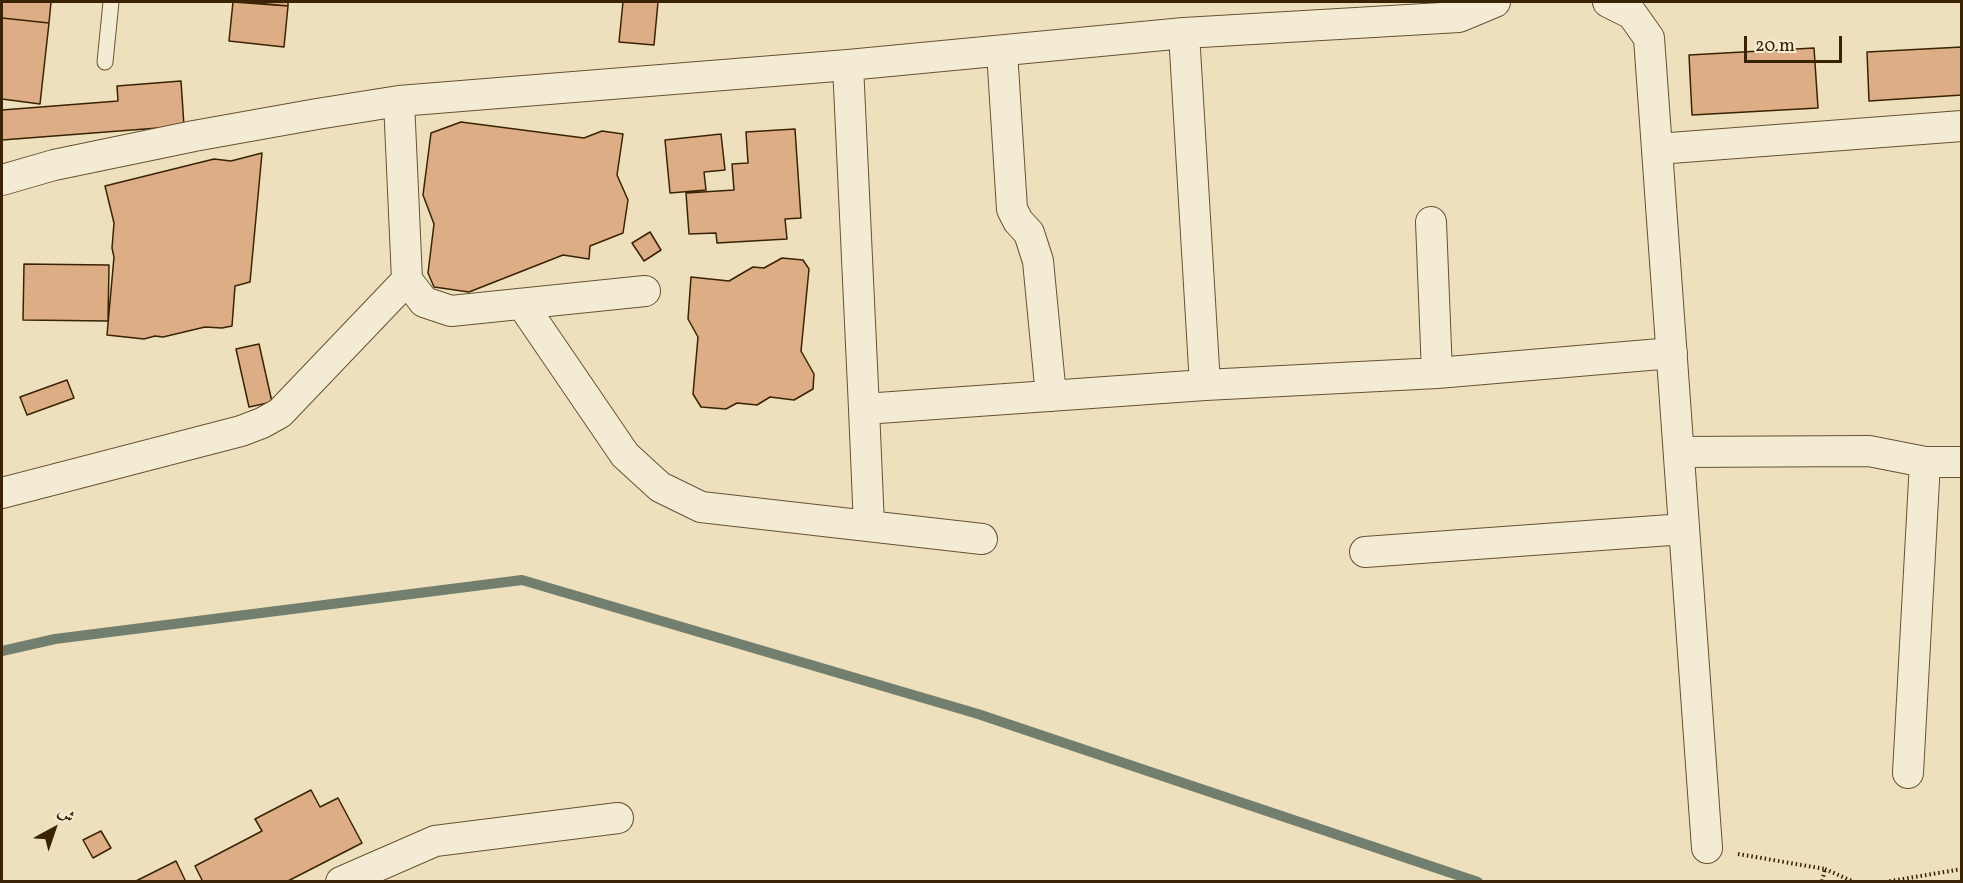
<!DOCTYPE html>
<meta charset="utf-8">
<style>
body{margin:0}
#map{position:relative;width:1963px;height:883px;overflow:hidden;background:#eee0bd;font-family:Vollkorn,Amiri,serif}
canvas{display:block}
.frame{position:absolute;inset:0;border:3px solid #392304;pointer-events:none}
.north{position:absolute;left:24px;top:799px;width:60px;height:60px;-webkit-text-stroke:4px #f4ebd4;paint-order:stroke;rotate:40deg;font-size:16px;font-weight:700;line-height:24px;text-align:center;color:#392304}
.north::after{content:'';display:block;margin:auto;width:21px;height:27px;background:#392304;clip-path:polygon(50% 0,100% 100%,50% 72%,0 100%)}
.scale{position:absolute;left:1744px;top:36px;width:98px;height:27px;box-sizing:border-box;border:3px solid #392304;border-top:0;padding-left:8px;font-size:18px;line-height:21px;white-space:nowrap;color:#392304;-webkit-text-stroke:4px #f4ebd4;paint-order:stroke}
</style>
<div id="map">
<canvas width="1963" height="883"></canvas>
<div class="frame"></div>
<div class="north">ش</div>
<div class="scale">20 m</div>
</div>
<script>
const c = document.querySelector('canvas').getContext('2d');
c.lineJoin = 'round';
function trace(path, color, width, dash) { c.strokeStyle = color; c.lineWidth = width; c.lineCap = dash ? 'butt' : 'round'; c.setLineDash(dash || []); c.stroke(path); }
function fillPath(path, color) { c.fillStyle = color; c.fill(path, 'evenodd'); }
trace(new Path2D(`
 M 2,651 L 55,639 L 522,580 L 978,714 L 1478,882`), '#737f6e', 10);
const building = new Path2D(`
 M 2,2 L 51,2 L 49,23 L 2,18 Z
 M 233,2 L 288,6 L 284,47 L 229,41 Z
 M 246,2 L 288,2 L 288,6 Z
 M 623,2 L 658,2 L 654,45 L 619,42 Z
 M 2,18 L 49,23 L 40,104 L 2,99 Z
 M 1962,47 L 1962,95 L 1869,101 L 1867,52 Z
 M 1814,48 L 1818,108 L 1692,115 L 1689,55 Z
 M 181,81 L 184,126 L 2,140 L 2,110 L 118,101 L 117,86 Z
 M 461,122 L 584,138 L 602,131 L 623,134 L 617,175 L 628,200 L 623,233 L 590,246 L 589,259 L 563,255 L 469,292 L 434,287 L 428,273 L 434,224 L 423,195 L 431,133 Z
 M 795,129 L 801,218 L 785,219 L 787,239 L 717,243 L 716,233 L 689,234 L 686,193 L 734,190 L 732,164 L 748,163 L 746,132 Z
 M 721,134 L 725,170 L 704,172 L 706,190 L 670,193 L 665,140 Z
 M 262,153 L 250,282 L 235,286 L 232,326 L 222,328 L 205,327 L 163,337 L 155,336 L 144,339 L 107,335 L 114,257 L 112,248 L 114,223 L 105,186 L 214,159 L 231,161 Z
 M 650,232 L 661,250 L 644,261 L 632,243 Z
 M 782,258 L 803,260 L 809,269 L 801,351 L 814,374 L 813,389 L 794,400 L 770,397 L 757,405 L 737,403 L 726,409 L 701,407 L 693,394 L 698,337 L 688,319 L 691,277 L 729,281 L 753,267 L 764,268 Z
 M 24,264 L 109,265 L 108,321 L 23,320 Z
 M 259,344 L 272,402 L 249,407 L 236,349 Z
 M 67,380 L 74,398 L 27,415 L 20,397 Z
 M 311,790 L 320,807 L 338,798 L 362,843 L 286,882 L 203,882 L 195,866 L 262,831 L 255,819 Z
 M 101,831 L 111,848 L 93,858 L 83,840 Z
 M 176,861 L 186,882 L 134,882 Z`);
fillPath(building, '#ddad86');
trace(building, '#392304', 1.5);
const lane = new Path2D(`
 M 105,62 L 111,2`);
const street = new Path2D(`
 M 1608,2 L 1632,14 L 1649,38 L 1707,848
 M 1184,33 L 1205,385
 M 1002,51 L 1012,209 L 1018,221 L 1029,233 L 1038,261 L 1051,396
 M 848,65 L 864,409 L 1205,385 L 1437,373 L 1672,353
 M 399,101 L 407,280 L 424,302 L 451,311 L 645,291
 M 1657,149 L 1962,126
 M 2,180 L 54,165 L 194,136 L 317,114 L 399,101 L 848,65 L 1184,33 L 1459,17 L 1495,2
 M 1431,222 L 1437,373
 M 522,304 L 625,455 L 660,487 L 701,507 L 982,539
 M 864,409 L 869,526
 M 1679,452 L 1869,451 L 1925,462 L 1908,773
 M 1925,462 L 1962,462
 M 2,493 L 241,431 L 262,423 L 280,413 L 407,280
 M 1365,552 L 1684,529
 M 341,882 L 435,841 L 618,818`);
trace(lane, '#665232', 17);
trace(street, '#665232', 32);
trace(new Path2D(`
 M 1738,854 L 1825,869 L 1822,882
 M 1825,869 L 1854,882
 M 1885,882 L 1962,869`), '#392304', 4, [1.5, 3]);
trace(lane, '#f4ebd4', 15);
trace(street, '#f4ebd4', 30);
</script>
